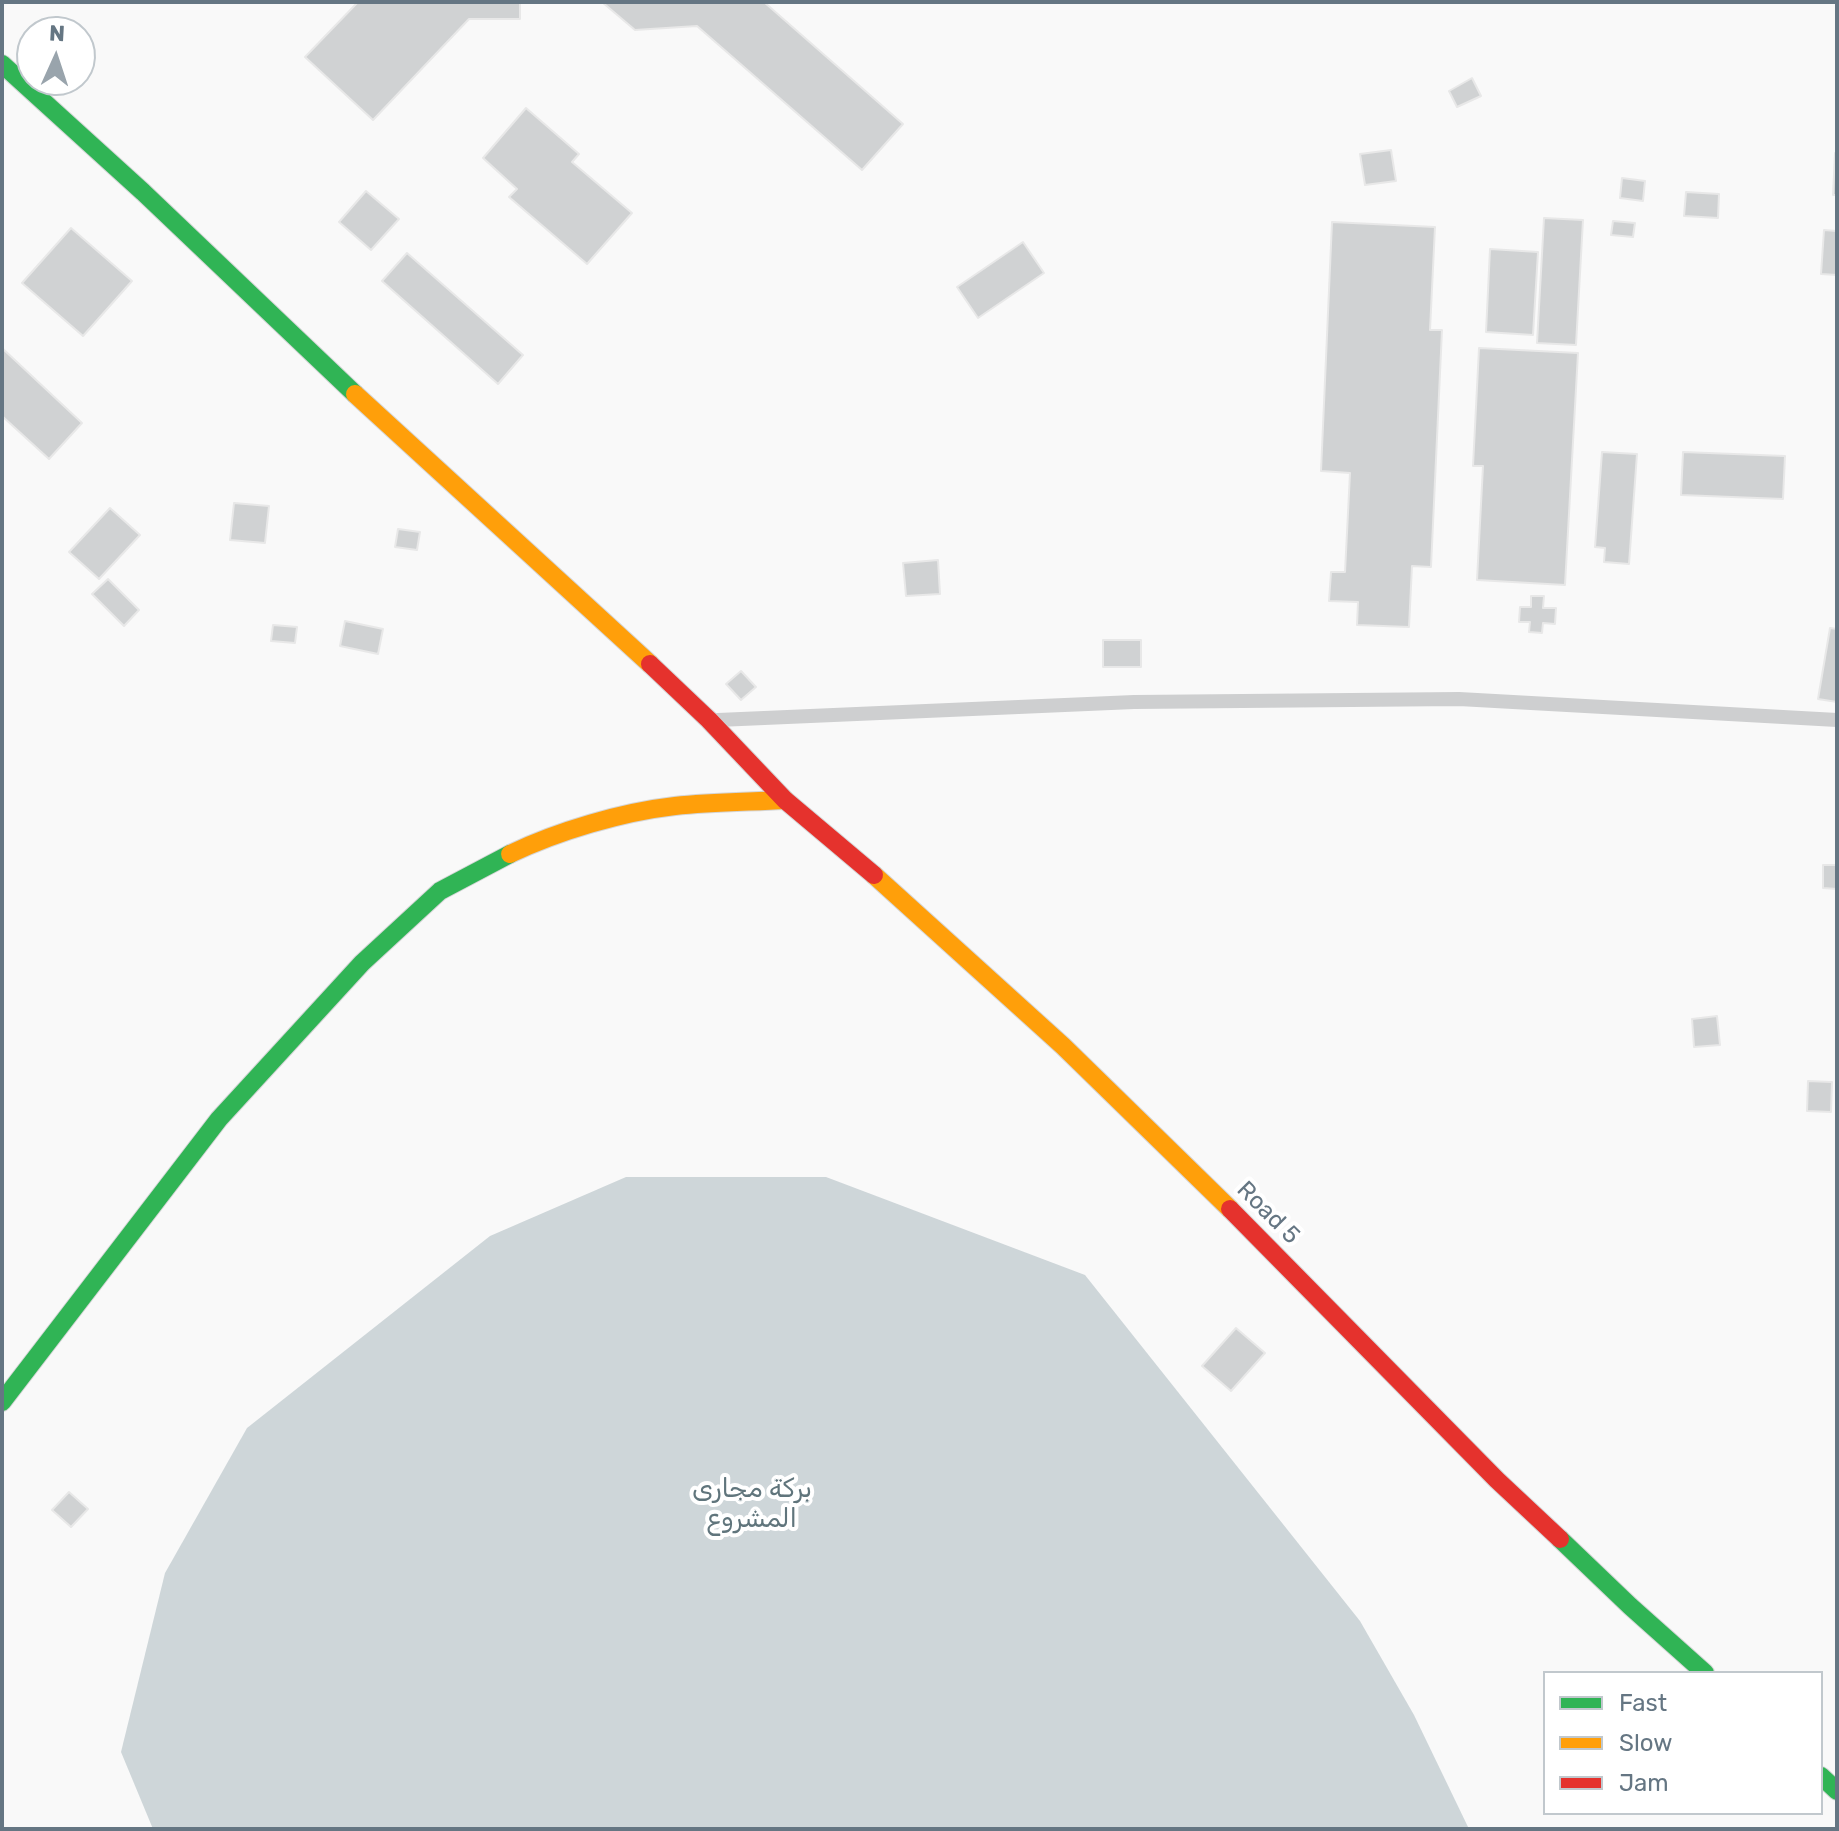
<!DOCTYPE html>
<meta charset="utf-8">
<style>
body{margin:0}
#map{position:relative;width:1839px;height:1831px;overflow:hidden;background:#f9f9f9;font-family:Rubik,sans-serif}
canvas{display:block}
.frame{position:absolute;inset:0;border:4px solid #657683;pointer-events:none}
.legend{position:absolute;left:1543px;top:1671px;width:280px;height:144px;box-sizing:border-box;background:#fff;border:2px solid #c1c8cd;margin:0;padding:10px 14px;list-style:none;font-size:24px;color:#657683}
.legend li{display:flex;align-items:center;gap:16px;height:40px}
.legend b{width:40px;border:2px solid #c1c8cd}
.north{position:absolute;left:16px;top:16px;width:80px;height:80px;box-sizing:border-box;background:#fff;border:2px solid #c1c8cd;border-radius:50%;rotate:3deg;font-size:22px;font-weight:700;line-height:32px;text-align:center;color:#657683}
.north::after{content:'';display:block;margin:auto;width:28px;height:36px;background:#99a4ac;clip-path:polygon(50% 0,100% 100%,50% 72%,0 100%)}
</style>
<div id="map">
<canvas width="1839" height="1831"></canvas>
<div class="frame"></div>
<ul class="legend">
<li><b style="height:10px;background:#30b455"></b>Fast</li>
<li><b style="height:10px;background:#ff9f0a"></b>Slow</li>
<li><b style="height:10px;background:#e5322d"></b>Jam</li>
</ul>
<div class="north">N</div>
</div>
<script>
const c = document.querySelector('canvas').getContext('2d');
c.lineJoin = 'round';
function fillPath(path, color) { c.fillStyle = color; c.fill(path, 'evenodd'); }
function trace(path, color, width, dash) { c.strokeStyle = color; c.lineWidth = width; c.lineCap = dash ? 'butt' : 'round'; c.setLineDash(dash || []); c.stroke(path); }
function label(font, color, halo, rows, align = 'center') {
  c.font = font + ' Rubik,Cairo,sans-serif'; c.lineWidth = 8; c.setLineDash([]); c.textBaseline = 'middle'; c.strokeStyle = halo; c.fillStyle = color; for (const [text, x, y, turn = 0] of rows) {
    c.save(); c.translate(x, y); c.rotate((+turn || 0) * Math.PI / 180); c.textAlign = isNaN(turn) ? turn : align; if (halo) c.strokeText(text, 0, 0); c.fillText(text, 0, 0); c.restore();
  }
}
fillPath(new Path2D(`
 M 626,1177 L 826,1177 L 1085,1275 L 1360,1621 L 1414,1715 L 1469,1829 L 153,1829 L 121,1752 L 165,1573 L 247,1428 L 490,1236 Z`), '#ced6d9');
const building = new Path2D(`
 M 358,2 L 520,2 L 520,19 L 469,19 L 373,120 L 305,57 Z
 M 602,2 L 764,2 L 903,124 L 862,170 L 697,26 L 635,30 Z
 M 1472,78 L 1481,96 L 1457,107 L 1449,91 Z
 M 526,108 L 579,154 L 572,162 L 632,213 L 587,264 L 509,197 L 517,189 L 483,158 Z
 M 1391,150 L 1396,181 L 1365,185 L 1360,154 Z
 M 1835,153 L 1837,153 L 1837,195 L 1833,195 Z
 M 1622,178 L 1645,181 L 1643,201 L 1620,198 Z
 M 366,191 L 399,219 L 371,250 L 339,222 Z
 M 1686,192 L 1719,194 L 1718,218 L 1684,216 Z
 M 1544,218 L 1583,220 L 1576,345 L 1537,343 Z
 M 1613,221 L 1635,223 L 1633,237 L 1611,235 Z
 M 1332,222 L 1435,227 L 1430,330 L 1442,330 L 1431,567 L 1412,566 L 1409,627 L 1357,625 L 1358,602 L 1329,601 L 1331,572 L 1345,572 L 1350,473 L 1321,471 Z
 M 71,228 L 132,281 L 83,336 L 22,283 Z
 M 1824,230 L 1837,231 L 1837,275 L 1821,274 Z
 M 1023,242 L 1044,273 L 978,318 L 957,287 Z
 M 1490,249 L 1538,252 L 1533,335 L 1486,332 Z
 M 407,253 L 523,355 L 498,384 L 382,281 Z
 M 2,348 L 82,423 L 49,459 L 2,416 Z
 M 1479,348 L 1578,353 L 1565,585 L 1477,580 L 1483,466 L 1473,466 Z
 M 1602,452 L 1637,454 L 1629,564 L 1604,562 L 1605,548 L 1595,547 Z
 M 1683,452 L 1785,456 L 1783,499 L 1681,495 Z
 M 234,503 L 269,506 L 265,543 L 230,540 Z
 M 110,508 L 140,535 L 99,579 L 69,552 Z
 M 398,529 L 420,532 L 417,550 L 395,547 Z
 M 938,560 L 940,594 L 906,596 L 903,563 Z
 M 108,579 L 139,610 L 124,626 L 92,594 Z
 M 1531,596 L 1544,596 L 1543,608 L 1556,608 L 1555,624 L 1543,623 L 1542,633 L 1529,632 L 1530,622 L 1519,622 L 1520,607 L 1531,607 Z
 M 345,621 L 383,629 L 378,654 L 340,646 Z
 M 273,625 L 297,627 L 295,643 L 271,641 Z
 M 1830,628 L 1837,629 L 1837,702 L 1818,699 Z
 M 1103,640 L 1141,640 L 1141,667 L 1103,667 Z
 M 741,671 L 756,687 L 741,700 L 726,684 Z
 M 1823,865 L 1837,865 L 1837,889 L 1823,888 Z
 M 1717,1016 L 1720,1045 L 1694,1047 L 1692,1019 Z
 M 1808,1081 L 1832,1082 L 1831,1112 L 1807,1111 Z
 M 1236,1328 L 1265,1353 L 1231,1391 L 1202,1366 Z
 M 69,1492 L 88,1509 L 71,1527 L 52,1510 Z`);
fillPath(building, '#d0d2d3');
trace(building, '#e8e8e8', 2);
const fast = new Path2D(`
 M 2,64 L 143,192 L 355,394
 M 2,1402 L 219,1119 L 362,963 L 440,891 L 510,854
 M 1560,1539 L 1630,1606 L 1705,1673
 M 1821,1776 L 1837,1791`);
const slow = new Path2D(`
 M 355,394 L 650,664
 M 510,854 C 558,831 622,812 675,806 C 711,802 748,802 785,800
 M 874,875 L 1063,1046 L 1230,1209`);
const jam = new Path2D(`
 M 650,664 L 709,720 L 785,800 L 874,875
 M 1230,1209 L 1497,1480 L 1560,1539`);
trace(fast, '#d5d6d7', 20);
trace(slow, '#d5d6d7', 20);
trace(jam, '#d5d6d7', 20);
trace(new Path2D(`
 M 718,720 L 1134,702 L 1459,699 L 1837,720`), '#cecfd0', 14);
trace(fast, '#30b455', 18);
trace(slow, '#ff9f0a', 18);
trace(jam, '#e5322d', 18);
label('24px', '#657683', '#fff', [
 ["Road 5",1268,1213,45]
]);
label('italic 26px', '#60757c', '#fff', [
 ["بركة مجارى",752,1489],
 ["المشروع",752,1519]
]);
</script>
